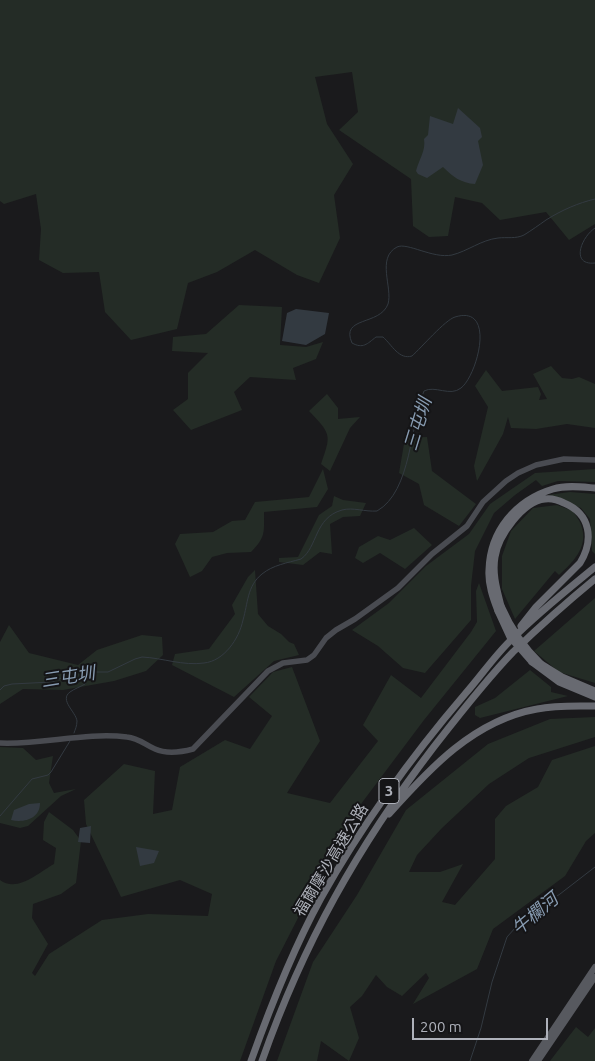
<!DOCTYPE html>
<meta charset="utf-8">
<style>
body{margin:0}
#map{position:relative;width:595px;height:1061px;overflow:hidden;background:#1a1a1c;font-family:Ubuntu,sans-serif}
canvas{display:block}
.scale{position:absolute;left:412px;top:1018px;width:136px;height:22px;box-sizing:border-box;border:2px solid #aeb1ba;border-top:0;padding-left:6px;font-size:15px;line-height:18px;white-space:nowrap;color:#aeb1ba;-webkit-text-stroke:4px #151517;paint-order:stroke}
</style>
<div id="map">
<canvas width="595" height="1061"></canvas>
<div class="scale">200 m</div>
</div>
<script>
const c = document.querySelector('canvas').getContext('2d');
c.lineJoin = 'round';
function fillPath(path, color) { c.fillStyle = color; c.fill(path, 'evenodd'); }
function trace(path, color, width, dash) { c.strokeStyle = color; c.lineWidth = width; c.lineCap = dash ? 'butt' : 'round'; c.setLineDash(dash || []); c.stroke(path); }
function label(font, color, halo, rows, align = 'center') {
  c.font = font + ' Ubuntu,"Noto Sans TC",sans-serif'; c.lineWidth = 4; c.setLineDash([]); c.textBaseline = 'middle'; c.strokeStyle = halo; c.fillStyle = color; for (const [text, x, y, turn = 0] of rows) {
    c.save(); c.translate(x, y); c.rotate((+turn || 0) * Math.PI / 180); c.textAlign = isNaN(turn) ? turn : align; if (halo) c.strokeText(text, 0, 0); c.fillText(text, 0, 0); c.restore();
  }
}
fillPath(new Path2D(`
 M 0,0 L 595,0 L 595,224 L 569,240 L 546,212 L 500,220 L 482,203 L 455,197 L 448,236 L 429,237 L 413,226 L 411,179 L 339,130 L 358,112 L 352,72 L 315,77 L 327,124 L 353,164 L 334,195 L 340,238 L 319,283 L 297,275 L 255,250 L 217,272 L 188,283 L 177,329 L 131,340 L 105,312 L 99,272 L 63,273 L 39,260 L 41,229 L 36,194 L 4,204 L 0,201 Z
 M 239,305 L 282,307 L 280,345 L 306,347 L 323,342 L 316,359 L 293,368 L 296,380 L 250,377 L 234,392 L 242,410 L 191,430 L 173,410 L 188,399 L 188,373 L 208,353 L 172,351 L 173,337 L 206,334 Z
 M 551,366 L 562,378 L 572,379 L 579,377 L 595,384 L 595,428 L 567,424 L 536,429 L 511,428 L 508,417 L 503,434 L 477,481 L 474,466 L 488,407 L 475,386 L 486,370 L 502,391 L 538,387 L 541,394 L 539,400 L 547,399 L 533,374 Z
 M 327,394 L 338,408 L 338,419 L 360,417 L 350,428 L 330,471 L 321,464 C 331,435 332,435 309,411 Z
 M 427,437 L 432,471 L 476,504 L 459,526 L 424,505 L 419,484 L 399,473 L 405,438 Z
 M 323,469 L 328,489 L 317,507 L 264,512 C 264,532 266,537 251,552 L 227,553 L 212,557 L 202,571 L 190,577 L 175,544 L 180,534 L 213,532 L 232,521 L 245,520 L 255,502 L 309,497 Z
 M 595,469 L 595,482 L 558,481 L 542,486 L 536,480 L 515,495 L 494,513 L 475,551 L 471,586 L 471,620 L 425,673 L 403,668 L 378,646 L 352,630 L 389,603 L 426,566 L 469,534 L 490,504 L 535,473 Z
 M 570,492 L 595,494 L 595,554 L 592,551 L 590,519 L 581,508 L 548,495 Z
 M 334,496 L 343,500 L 366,503 L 360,516 L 343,517 L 330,524 L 332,554 L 320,552 L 303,565 L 279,562 L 279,558 L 298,557 L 319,515 L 332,506 Z
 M 557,505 L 573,511 C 576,516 581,522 582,528 C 588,548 572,563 559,575 L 555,571 L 515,619 L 502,589 L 502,556 L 511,531 L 533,508 Z
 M 414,528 L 432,545 L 405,569 L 380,553 L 363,563 L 355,558 L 359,547 L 378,536 L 390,540 Z
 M 255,570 L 258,614 L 268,626 L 281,634 L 289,642 L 294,644 L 299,655 L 274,661 L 234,697 L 172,665 L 175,654 L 209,649 L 235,614 L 232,605 L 248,577 Z
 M 479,583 L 496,631 L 424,720 L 361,804 L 320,875 L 276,961 L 240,1061 L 0,1061 L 0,880 C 17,893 38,873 54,864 L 56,848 L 43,840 L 44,822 L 49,812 L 73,830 L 81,841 L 76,883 L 61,894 L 33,904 L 32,918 L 48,944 L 32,973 L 35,976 L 49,954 L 102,920 L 148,914 L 208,916 L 212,894 L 180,880 L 121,897 L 86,824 L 84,800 L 124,764 L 155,771 L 153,814 L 172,810 L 180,767 L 225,740 L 250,749 L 272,716 L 249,697 L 273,672 L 292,667 L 320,741 L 287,793 L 330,803 L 378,741 L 363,725 L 391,675 L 421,698 L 471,632 L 477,622 L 476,591 Z
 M 595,598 L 595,683 L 559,672 L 534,651 Z
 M 9,625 L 29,653 L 78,665 L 97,650 L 142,635 L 162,637 L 163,655 L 146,671 L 114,681 L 63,690 L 23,689 L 0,704 L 0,642 Z
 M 530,670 L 551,687 L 551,692 L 568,696 L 480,718 L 475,715 L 475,707 L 495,698 Z
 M 595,717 L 595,737 L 529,758 L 489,784 L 442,828 L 417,855 L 409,872 L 440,872 L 463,864 L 442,902 L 455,905 L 495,859 L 495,819 L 506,806 L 538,787 L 552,760 L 595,746 L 595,833 L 586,841 L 565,876 L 493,929 L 477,969 L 413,1004 L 429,978 L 426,973 L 402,996 L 387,987 L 376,975 L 362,996 L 350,1007 L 359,1038 L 349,1061 L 321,1041 L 317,1061 L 277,1061 L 313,962 L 357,895 L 406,810 L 488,744 L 550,719 Z
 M 0,747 L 23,748 L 36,760 L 53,756 L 49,783 L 54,793 L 76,789 L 61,796 L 28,826 L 20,828 L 0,823 Z
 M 576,1027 L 588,1037 L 595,1028 L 595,1061 L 550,1061 Z`), '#242c26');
fillPath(new Path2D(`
 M 458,108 L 480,128 L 482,137 L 478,141 L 483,165 L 475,184 C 461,183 453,177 443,167 L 427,178 L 418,174 L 416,171 C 419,159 426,151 424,139 L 428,135 L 430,116 L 453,124 Z
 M 296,309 L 329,313 L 325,334 L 306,345 L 282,341 L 287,313 Z
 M 40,803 C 40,819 24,823 11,820 L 14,810 L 29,804 Z
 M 91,826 L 90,843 L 78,842 L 80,828 Z
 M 136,847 L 159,851 L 154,863 L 140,866 Z`), '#333a41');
trace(new Path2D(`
 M 595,228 C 581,237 570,266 595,263
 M 0,690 L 4,686 L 12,684 L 52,682 L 75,672 L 108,672 L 135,659 L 142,657 C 163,658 183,666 204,663 C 224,661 239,639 243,620 C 248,603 247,586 262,574 C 273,565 287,563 301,559 C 318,547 314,518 342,510 C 353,507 365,512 377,511 C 412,491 410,424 424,391 C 435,385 450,397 461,388 C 477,376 497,304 455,317 C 445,320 421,348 412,356 C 399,360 392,345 383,337 L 376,337 C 367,344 363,349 352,343 C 340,316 380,326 388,304 C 393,288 376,258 397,247 C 407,242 433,259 452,255 C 468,251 481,240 498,238 C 507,237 516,239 524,235 C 532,230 539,225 546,220 C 562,210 578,203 595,199
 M 74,733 C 75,730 77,726 77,721 C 76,712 59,700 70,692 C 74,689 80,687 85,684 L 88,671
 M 0,816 L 32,779 L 48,775 L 51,772 L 70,741
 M 470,1061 L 481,1028 L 492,982 L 507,937 L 524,918 L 560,894 L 595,867`), '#333a41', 1);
trace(new Path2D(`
 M 0,743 C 42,745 85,732 127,737 C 139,738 145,745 155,749 C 166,754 182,752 193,749 L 268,671 L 283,663 L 307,660 L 314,655 L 326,638 L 336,630 L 355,619 L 398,588 L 432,554 L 467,526 L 483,502 L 506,481 L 518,473 L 536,465 L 564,459 L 595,460`), '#494b51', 5.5);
trace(new Path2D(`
 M 532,1061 L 595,967
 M 538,1061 L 595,977`), '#57595f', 6);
trace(new Path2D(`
 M 501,606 C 497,590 492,574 495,557 C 498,536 523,501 545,499 C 552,498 558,500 564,503 C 591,514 594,540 580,563 L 536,607 L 521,626
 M 498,611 C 493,598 488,584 489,570 C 490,531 516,500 553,489 C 566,485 582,487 595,488
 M 532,662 L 559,682 L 595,697
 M 541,664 L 562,677 L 595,691
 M 389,814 C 429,769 474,720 537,709 C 556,705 576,706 595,706
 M 251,1061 C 271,1005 293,949 321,898 C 362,825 411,757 465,694 C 481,676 495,655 512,639 C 538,613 567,590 595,567
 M 262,1061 C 303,944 358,846 433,748 C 458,716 485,681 513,652 C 539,627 567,602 595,579`), '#686a71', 7);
trace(new Path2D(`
 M 501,606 C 511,629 523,647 541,664
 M 498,611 L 510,637 L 532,662`), '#686a71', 7);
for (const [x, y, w] of [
 [389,791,20]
]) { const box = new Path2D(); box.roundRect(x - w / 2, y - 12.5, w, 25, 4); c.fillStyle = '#151517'; c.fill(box); trace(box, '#aeb1ba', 1); }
label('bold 15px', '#aeb1ba', null, [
 ["3",389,791]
]);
label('16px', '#aeb1ba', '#151517', [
 ["福爾摩沙高速公路",331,860,-59]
]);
label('italic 18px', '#889cb2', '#151517', [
 ["三屯圳",418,424,-73],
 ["三屯圳",68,677,-9],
 ["牛欄河",535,914,-40]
]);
</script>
